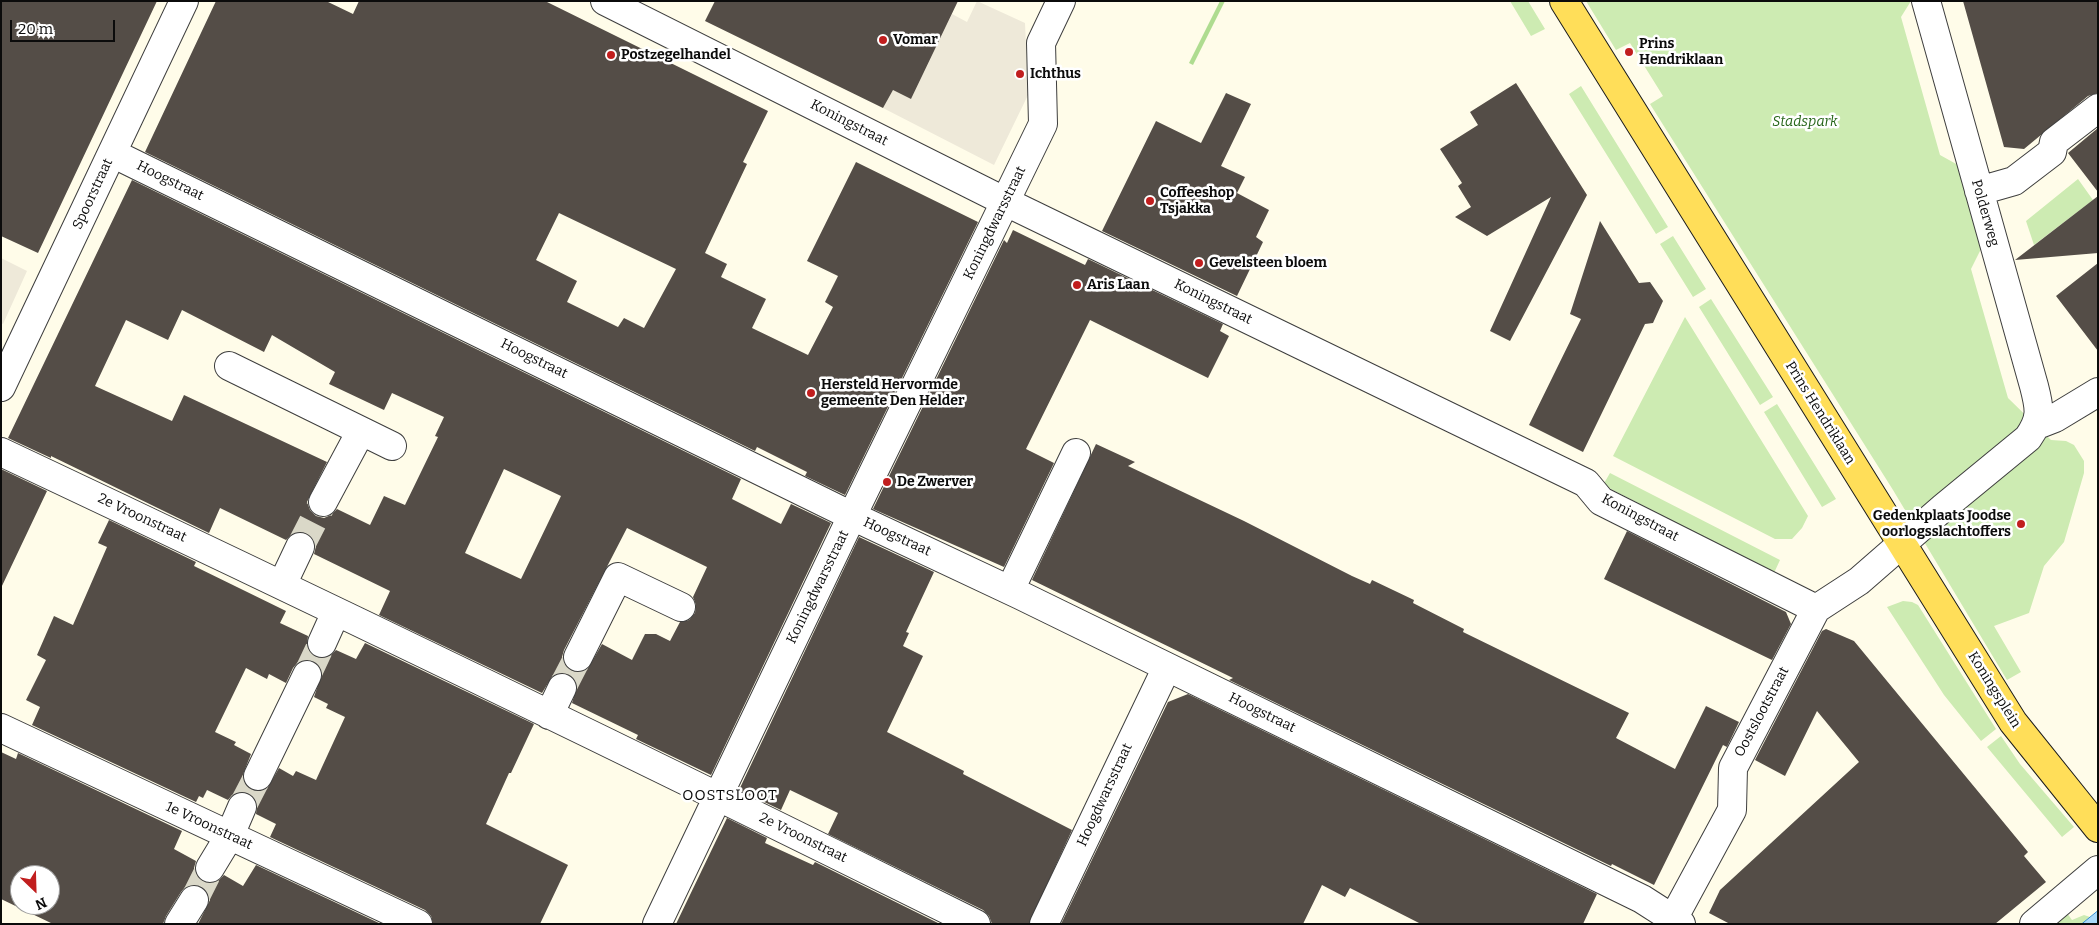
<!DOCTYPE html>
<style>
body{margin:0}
#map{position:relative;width:2099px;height:925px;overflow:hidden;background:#fffce9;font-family:Bitter,serif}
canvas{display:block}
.frame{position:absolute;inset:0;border:2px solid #0b0b0b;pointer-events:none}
.north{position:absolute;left:10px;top:865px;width:50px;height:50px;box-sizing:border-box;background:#fff;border:1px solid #9d9d9d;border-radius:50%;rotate:156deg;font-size:14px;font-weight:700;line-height:20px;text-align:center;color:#0b0b0b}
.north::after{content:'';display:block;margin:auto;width:18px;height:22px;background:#c11e1e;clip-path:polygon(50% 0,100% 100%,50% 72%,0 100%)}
.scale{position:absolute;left:10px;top:20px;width:105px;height:22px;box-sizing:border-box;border:2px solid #0b0b0b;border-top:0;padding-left:6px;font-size:15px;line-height:18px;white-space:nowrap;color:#0b0b0b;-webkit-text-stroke:4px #fff;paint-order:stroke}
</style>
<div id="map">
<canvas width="2099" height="925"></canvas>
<div class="frame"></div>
<div class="north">N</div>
<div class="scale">20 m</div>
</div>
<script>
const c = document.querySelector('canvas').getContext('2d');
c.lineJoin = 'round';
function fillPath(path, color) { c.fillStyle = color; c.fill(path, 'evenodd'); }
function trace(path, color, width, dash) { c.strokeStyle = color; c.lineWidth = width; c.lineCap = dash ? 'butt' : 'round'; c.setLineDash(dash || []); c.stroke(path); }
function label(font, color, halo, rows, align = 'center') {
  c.font = font + ' Bitter,serif'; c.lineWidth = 5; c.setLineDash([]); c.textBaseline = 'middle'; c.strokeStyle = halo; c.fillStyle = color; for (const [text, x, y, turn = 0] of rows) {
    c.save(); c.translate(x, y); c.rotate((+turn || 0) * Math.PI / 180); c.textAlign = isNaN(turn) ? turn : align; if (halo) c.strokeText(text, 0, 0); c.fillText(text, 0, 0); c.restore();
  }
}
fillPath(new Path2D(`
 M 1510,1 L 1528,1 L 1545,29 L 1531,36 Z
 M 1586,1 L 1911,1 L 1901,17 L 1940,155 L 1958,165 L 1981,249 L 1971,269 L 2008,398 L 2051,440 L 2066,441 L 2074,445 L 2084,461 L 2084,473 L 2064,542 L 2044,566 L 2029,613 L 1994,626 L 2021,672 L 2007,680 L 1893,490 L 1650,104 L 1663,96 L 1630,43 L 1616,50 Z
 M 1581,86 L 1668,227 L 1656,234 L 1569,94 Z
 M 2078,179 L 2093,200 L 2034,245 L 2026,221 Z
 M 1673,236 L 1706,289 L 1693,297 L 1660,244 Z
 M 1711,299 L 1773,397 L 1760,405 L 1699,307 Z
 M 1685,317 L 1808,516 L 1802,528 L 1792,539 L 1775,539 L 1613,456 Z
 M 1777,404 L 1836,499 L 1822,507 L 1764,412 Z
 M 1610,473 L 1780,560 L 1774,573 L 1603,485 Z
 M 1903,601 L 1912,602 L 1918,605 L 1996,729 L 1981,741 L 1944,695 L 1887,607 Z
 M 2001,736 L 2020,764 L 2074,827 L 2062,837 L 1987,747 Z
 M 2067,913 L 2072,920 L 2084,915 L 2090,917 L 2082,924 L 2054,924 Z`), '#cdebb2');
fillPath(new Path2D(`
 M 1220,1 L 1225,1 L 1193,65 L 1189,63 Z`), '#afdc90');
fillPath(new Path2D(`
 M 977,1 L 1025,23 L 1028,95 L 994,165 L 883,108 L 893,90 L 911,99 L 952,14 L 967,22 Z
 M 1,258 L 27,271 L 3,324 L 1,323 Z`), '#eee9d9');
const water = new Path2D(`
 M 2098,911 L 2098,924 L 2082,924 Z`);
fillPath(water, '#abd9f9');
trace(water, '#2f8bd3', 1);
fillPath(new Path2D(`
 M 1,1 L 157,1 L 38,253 L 1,236 Z
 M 216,1 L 326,1 L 353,14 L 359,1 L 545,1 L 768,111 L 743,162 L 747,164 L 705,253 L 727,264 L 721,277 L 766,299 L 752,328 L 808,355 L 833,307 L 825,302 L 838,276 L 807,261 L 856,162 L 978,222 L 845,495 L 805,476 L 807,472 L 757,447 L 755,451 L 145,152 ZM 559,213 L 676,269 L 644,328 L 624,318 L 618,327 L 567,302 L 577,281 L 536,260 Z
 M 715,1 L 958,1 L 911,99 L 893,90 L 883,108 L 705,21 Z
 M 1963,1 L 2098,1 L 2098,93 L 2088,96 L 2024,149 L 2004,147 Z
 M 1516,83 L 1587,195 L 1510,341 L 1490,331 L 1551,197 L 1487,236 L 1455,217 L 1471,207 L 1458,186 L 1462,183 L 1440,149 L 1478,125 L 1470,112 Z
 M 1226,93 L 1251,104 L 1221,166 L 1245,177 L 1237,193 L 1269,210 L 1256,237 L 1263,242 L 1237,296 L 1102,231 L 1156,121 L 1201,143 Z
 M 2098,128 L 2098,192 L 2068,153 Z
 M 132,180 L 741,479 L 732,499 L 781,524 L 791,504 L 831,523 L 711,775 L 636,739 L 638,735 L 572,703 L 577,686 L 575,679 L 569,674 L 561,672 L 553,675 L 542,693 L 379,615 L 390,591 L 314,554 L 316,546 L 313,539 L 306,533 L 298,532 L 292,534 L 286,540 L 220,508 L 209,533 L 51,456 L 51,458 L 8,438 ZM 182,310 L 264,352 L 272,335 L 335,372 L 329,384 L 384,410 L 392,393 L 444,417 L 435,436 L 438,437 L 405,505 L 384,496 L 370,525 L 337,509 L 331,515 L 324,518 L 316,516 L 310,510 L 307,502 L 327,462 L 184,395 L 172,421 L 95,386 L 126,320 L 168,340 ZM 504,469 L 561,496 L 521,579 L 465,553 ZM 627,528 L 707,567 L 693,597 L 696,605 L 695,613 L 689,620 L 680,622 L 670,641 L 656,634 L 645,634 L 632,660 L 602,644 L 587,670 L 579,672 L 571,671 L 565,665 L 562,657 L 564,650 Z
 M 2098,196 L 2098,253 L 2015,260 Z
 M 1600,221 L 1639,283 L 1650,282 L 1663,301 L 1653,323 L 1645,324 L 1583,452 L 1529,425 L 1581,319 L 1570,314 Z
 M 1013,230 L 1085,265 L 1088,259 L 1223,324 L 1220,331 L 1229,336 L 1208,378 L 1090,320 L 1026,449 L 1054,463 L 1004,567 L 873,509 L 1004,240 L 1007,243 Z
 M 2098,263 L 2098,351 L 2056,296 Z
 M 1096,444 L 1135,462 L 1128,466 L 1244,521 L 1352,576 L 1370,584 L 1372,580 L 1414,600 L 1413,603 L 1464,629 L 1463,632 L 1629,713 L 1616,738 L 1675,769 L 1706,706 L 1739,722 L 1727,747 L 1723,745 L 1654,885 L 1612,864 L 1611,866 L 1229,680 L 1233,678 L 1032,580 Z
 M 1,469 L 47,491 L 1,588 Z
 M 109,520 L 196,562 L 194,566 L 286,611 L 280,623 L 308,636 L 307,645 L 309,652 L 315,657 L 324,658 L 331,655 L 336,650 L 356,659 L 365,643 L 534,724 L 511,773 L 509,773 L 486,824 L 568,865 L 540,924 L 433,924 L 431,916 L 425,910 L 270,837 L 276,824 L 256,814 L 257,805 L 254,797 L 249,793 L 240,792 L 232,795 L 228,800 L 207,790 L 203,798 L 199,796 L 196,802 L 32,725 L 40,707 L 26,700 L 46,660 L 37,655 L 54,616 L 73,625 L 107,547 L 98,543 ZM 305,660 L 314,661 L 320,666 L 322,673 L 314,697 L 328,704 L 326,708 L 345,717 L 316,780 L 296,771 L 293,776 L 279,768 L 267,789 L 260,791 L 252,790 L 245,785 L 242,777 L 251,754 L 234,745 L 236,742 L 215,732 L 246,668 L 267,679 L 269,674 L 286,683 L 293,668 L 298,662 Z
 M 1627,531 L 1786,612 L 1791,624 L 1772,660 L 1604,579 Z
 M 859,537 L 934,572 L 906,632 L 909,633 L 903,646 L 923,656 L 887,732 L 964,771 L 963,774 L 1072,830 L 1029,924 L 992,924 L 989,916 L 983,910 L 828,834 L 838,813 L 790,790 L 781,810 L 739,790 Z
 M 1826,629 L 1854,641 L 2028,852 L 2024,856 L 2046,882 L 1995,924 L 1730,924 L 1709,913 L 1720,890 L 1859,762 L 1817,711 L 1785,776 L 1755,760 L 1822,631 Z
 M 1188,694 L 1597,894 L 1583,924 L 1421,924 L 1350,888 L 1345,897 L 1322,885 L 1303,924 L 1061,924 L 1168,702 Z
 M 1,752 L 16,759 L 18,753 L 182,831 L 174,849 L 196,861 L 194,868 L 196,875 L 202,882 L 209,884 L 217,882 L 224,875 L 243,886 L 256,865 L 381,924 L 198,924 L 210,900 L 208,892 L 203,887 L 194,884 L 186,886 L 181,892 L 166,916 L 163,924 L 53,924 L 1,899 ZM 20,875 L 50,875 L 50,905 L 20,905 Z
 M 727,818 L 767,838 L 765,843 L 813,865 L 815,862 L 940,924 L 676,924 Z`), '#544d47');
trace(new Path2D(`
 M 300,547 L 323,502
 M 307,675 L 322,643
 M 562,688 L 578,657
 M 242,807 L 258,776
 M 194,900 L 210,868`), '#dad8c8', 28, [28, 14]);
const minor = new Path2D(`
 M 605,1 L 1006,202 L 1586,483 L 1601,501 L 1816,609
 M 112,153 L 852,516 L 1020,595 L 1642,899 L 1681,924
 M 1979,191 L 2014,181 L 2052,152 L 2054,142 L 2098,108
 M 229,366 L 392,446
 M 1,387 L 184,1
 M 2037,425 L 2055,418 L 2098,392
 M 1,452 C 328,606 652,763 976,924
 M 323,502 L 361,431
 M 282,585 L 300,547
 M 1010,590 L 1076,453
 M 322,643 L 336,612
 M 578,657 L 618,577 L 681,607
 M 549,715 L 562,688
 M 1,728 L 418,924
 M 258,776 L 307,675
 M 210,868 L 230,835 L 242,807
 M 179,924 L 194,900
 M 657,924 L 852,516 L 1043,124 L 1041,43 L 1061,1
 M 1044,924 L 1167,667
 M 1668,924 L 1673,919 L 1732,810 L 1733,768 L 1816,609 L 1859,581 L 1944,507 L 2028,438 C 2042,418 2040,409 2034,386 L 1926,1
 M 2034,924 L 2098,870`);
const major = new Path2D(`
 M 1564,1 L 2013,722 L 2098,828`);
trace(minor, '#3e3e3e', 30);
trace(major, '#1c1c1c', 30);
trace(minor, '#fff', 28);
trace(major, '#ffde59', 28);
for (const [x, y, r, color] of [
 [883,40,5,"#c11e1e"],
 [1629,52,5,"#c11e1e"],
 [611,55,5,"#c11e1e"],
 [1020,74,5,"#c11e1e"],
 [1150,201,5,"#c11e1e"],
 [1199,263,5,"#c11e1e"],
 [1077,285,5,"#c11e1e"],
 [811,393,5,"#c11e1e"],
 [887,482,5,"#c11e1e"],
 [2021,524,5,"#c11e1e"]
]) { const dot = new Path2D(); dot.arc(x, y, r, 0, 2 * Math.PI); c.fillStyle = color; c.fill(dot); trace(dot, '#fff', 2); }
label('bold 14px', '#0b0b0b', '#fff', [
 ["Vomar",893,40],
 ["Prins",1639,44],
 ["Hendriklaan",1639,60],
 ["Postzegelhandel",621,55],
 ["Ichthus",1030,74],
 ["Coffeeshop",1160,193],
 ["Tsjakka",1160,209],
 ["Gevelsteen bloem",1209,263],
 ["Aris Laan",1087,285],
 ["Hersteld Hervormde",821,385],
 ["gemeente Den Helder",821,401],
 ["De Zwerver",897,482],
 ["Gedenkplaats Joodse",2011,516,"right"],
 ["oorlogsslachtoffers",2011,532,"right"]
], 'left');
label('italic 14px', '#266519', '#fff', [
 ["Stadspark",1805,122]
]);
label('14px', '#0b0b0b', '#fff', [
 ["Koningstraat",849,123,27],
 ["Hoogstraat",170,181,26],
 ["Spoorstraat",93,194,-65],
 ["Polderweg",1985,213,74],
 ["Koningdwarsstraat",995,223,-64],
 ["Koningstraat",1213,302,26],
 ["Hoogstraat",534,359,26],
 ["Prins Hendriklaan",1820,413,58],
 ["2e Vroonstraat",142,518,25],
 ["Koningstraat",1640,518,28],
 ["Hoogstraat",897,537,25],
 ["Koningdwarsstraat",818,587,-64],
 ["Koningsplein",1994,690,58],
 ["Oostslootstraat",1762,712,-62],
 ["Hoogstraat",1262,713,26],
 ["Hoogdwarsstraat",1105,795,-65],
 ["1e Vroonstraat",209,826,25],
 ["2e Vroonstraat",803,838,26]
]);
c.letterSpacing = '1px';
label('15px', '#0b0b0b', '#fff', [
 ["OOSTSLOOT",730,796]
]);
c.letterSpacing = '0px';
</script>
